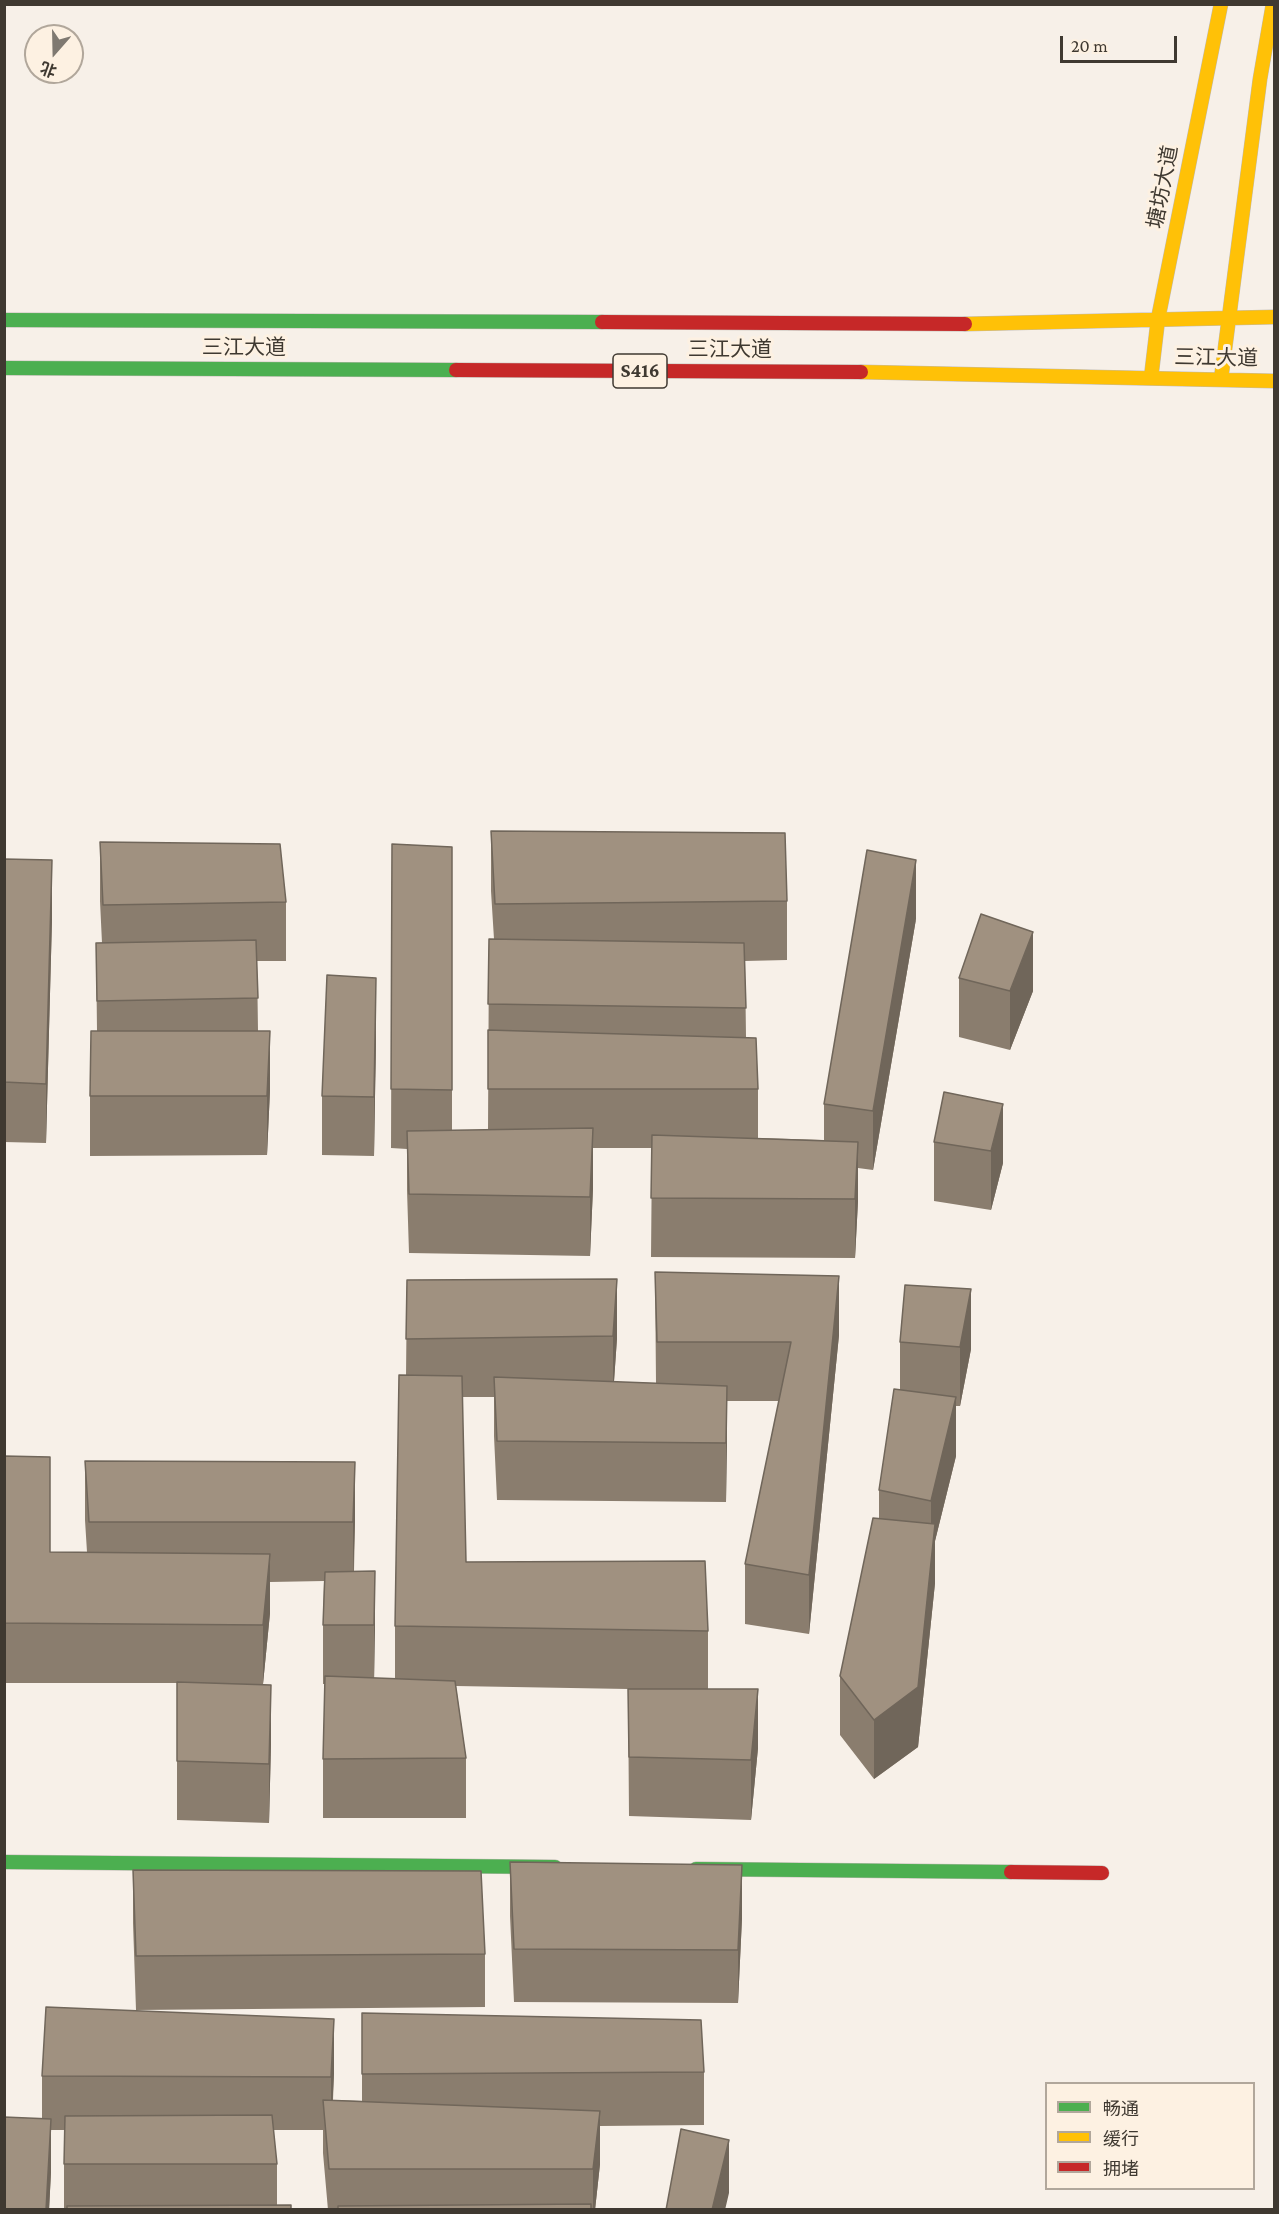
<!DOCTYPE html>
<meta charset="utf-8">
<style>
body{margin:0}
#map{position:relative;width:1279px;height:2214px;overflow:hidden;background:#f7f0e8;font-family:"Crimson Pro","Noto Sans SC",serif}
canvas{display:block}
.frame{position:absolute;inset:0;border:6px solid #3f3931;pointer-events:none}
.legend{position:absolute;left:1045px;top:2082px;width:210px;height:108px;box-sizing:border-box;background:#fdf1e2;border:2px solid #b1a79b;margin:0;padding:8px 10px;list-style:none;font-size:18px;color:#3f3931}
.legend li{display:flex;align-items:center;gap:12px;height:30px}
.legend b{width:30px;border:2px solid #b1a79b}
.north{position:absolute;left:24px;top:24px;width:60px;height:60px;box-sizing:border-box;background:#fdf1e2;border:2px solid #b1a79b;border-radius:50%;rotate:200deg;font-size:16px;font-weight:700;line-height:24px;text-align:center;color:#3f3931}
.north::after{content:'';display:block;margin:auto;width:21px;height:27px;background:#7f7971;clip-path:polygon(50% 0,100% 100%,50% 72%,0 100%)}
.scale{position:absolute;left:1060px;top:36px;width:117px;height:27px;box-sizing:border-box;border:3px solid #3f3931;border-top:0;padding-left:8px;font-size:18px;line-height:21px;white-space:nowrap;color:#3f3931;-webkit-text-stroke:4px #fdf1e2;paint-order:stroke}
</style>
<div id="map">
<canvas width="1279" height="2214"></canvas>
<div class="frame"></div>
<ul class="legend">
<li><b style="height:8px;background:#4caf50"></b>畅通</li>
<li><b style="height:8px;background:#ffc107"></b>缓行</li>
<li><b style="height:8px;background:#c62828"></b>拥堵</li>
</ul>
<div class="north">北</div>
<div class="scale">20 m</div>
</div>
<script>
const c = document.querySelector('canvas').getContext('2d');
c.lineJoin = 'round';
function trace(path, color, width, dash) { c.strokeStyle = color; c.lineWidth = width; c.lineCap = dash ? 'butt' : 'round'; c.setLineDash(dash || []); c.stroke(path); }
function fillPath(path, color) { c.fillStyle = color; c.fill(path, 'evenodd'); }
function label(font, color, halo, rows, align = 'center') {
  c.font = font + ' "Crimson Pro","Noto Sans SC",serif'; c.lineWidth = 6; c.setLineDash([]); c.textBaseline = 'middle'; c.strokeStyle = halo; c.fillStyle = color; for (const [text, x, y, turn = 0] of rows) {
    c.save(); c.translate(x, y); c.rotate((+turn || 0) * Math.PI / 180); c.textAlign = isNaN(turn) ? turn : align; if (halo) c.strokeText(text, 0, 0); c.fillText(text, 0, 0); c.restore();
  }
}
const fast = new Path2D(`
 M 4,320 L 602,322
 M 4,368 L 456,370
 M 4,1862 L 555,1867
 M 696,1869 L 1011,1872`);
const slow = new Path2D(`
 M 965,324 L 1274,317
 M 861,372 L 1274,381
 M 1151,378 L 1158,319 L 1221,4
 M 1221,379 L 1260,79 L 1273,4`);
const jam = new Path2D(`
 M 602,322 L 965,324
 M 456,370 L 861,372
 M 1011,1872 L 1102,1873`);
trace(fast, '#bfbab3', 15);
trace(slow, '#bfbab3', 15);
trace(jam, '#bfbab3', 15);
trace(fast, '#4caf50', 14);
trace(slow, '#ffc107', 14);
trace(jam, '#c62828', 14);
fillPath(new Path2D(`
 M 491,831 L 787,901 L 787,960 L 745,961 L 746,1037 L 758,1089 L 758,1138 L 824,1140 L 824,1104 L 916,919 L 873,1170 L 858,1168 L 858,1201 L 855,1258 L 651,1257 L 652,1148 L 593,1148 L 593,1188 L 590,1256 L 409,1253 L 407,1190 L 407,1149 L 391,1148 L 392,844 L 452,847 L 452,1131 L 488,1130 L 489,939 L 494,939 L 491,891 Z
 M 100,842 L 286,902 L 286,961 L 257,961 L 258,1031 L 270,1090 L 267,1155 L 90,1156 L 90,1096 L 97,1031 L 96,943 L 102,943 L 100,901 Z
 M 4,859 L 52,919 L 46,1143 L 4,1142 Z
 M 959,978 L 1033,991 L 1010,1050 L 959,1037 Z
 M 376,1037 L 374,1156 L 322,1155 L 322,1096 Z
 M 944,1092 L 1003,1163 L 991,1210 L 934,1201 L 934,1142 Z
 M 655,1272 L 839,1335 L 809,1634 L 745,1624 L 745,1564 L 779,1401 L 727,1401 L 726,1502 L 497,1500 L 494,1436 L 494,1397 L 462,1397 L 466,1562 L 708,1631 L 708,1689 L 758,1748 L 751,1820 L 629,1816 L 628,1689 L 456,1686 L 466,1758 L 466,1818 L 323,1818 L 323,1759 L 325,1684 L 323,1684 L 323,1625 L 324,1581 L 270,1582 L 270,1613 L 263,1684 L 232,1684 L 271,1744 L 269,1823 L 177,1820 L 177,1683 L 4,1683 L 4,1456 L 50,1552 L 87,1552 L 85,1520 L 85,1461 L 355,1521 L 354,1571 L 375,1571 L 374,1678 L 395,1679 L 395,1626 L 406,1376 L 407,1280 L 617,1279 L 617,1338 L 614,1382 L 656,1383 Z
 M 905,1285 L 971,1349 L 960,1406 L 956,1406 L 956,1456 L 935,1541 L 935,1583 L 918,1747 L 874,1779 L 840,1735 L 840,1676 L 879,1519 L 879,1490 L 900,1390 L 900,1342 Z
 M 510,1862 L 742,1918 L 738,2003 L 514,2002 L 510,1916 Z
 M 133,1870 L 485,1954 L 485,2007 L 136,2010 L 133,1923 Z
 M 362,2013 L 704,2072 L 704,2125 L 600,2126 L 600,2164 L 595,2210 L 328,2210 L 323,2153 L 323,2130 L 273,2130 L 277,2164 L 277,2205 L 291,2210 L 64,2210 L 64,2130 L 51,2130 L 51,2172 L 49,2210 L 4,2210 L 42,2118 L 42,2076 L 334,2073 L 333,2100 L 362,2101 Z`), '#8a7d6e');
fillPath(new Path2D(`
 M 52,860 L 52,919 L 46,1143 L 46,1084 Z
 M 916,860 L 916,919 L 873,1170 L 873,1111 Z
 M 1033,932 L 1033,991 L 1010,1050 L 1010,991 Z
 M 376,978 L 376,1037 L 374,1156 L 374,1097 Z
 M 270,1031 L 270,1090 L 267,1155 L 267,1096 Z
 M 1003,1104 L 1003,1163 L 991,1210 L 991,1151 Z
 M 593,1128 L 593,1188 L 590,1256 L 590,1197 Z
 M 858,1142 L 858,1201 L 855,1258 L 855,1199 Z
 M 839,1276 L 839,1335 L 809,1634 L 809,1575 Z
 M 617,1279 L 617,1338 L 613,1395 L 613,1336 Z
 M 971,1289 L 971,1349 L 960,1406 L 960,1347 Z
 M 727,1386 L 727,1445 L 726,1502 L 726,1443 Z
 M 956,1397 L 956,1456 L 935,1541 L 935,1583 L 918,1747 L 874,1779 L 874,1720 L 931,1561 L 931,1501 Z
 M 355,1462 L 355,1521 L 353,1581 L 353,1522 Z
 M 270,1554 L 270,1613 L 263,1684 L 263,1625 Z
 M 375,1571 L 375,1630 L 374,1684 L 374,1625 Z
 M 271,1685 L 271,1744 L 269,1823 L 269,1764 Z
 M 758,1689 L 758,1748 L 751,1820 L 751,1760 Z
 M 742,1865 L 742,1918 L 738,2003 L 738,1950 Z
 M 334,2019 L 334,2073 L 331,2130 L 331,2077 Z
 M 600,2111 L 600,2164 L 595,2210 L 593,2210 L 593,2169 Z
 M 51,2119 L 51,2172 L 49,2210 L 46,2210 Z
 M 729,2140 L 729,2193 L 725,2210 L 712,2210 Z`), '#70665a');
const building = new Path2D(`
 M 491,831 L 785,833 L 787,901 L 495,904 Z
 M 100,842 L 280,844 L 286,902 L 103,905 Z
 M 392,844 L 452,847 L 452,1090 L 391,1089 Z
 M 867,850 L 916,860 L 873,1111 L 824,1104 Z
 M 4,859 L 52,860 L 46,1084 L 4,1082 Z
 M 981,914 L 1033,932 L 1010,991 L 959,978 Z
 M 489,939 L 744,943 L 746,1008 L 488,1004 Z
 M 256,940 L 258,998 L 97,1001 L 96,943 Z
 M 327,975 L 376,978 L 374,1097 L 322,1096 Z
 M 488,1030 L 756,1038 L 758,1089 L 488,1089 Z
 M 91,1031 L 270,1031 L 267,1096 L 90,1096 Z
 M 944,1092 L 1003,1104 L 991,1151 L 934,1142 Z
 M 593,1128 L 590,1197 L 409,1194 L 407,1131 Z
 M 652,1135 L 858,1142 L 855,1199 L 651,1198 Z
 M 655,1272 L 839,1276 L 809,1575 L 745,1564 L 791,1342 L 657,1342 Z
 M 617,1279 L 613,1336 L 406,1339 L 407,1280 Z
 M 905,1285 L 971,1289 L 960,1347 L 900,1342 Z
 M 399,1375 L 462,1376 L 466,1562 L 705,1561 L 708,1631 L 395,1626 Z
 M 494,1377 L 727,1386 L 726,1443 L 497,1441 Z
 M 894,1389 L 956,1397 L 931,1501 L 879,1490 Z
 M 4,1456 L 50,1457 L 50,1552 L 270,1554 L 263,1625 L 4,1623 Z
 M 85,1461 L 355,1462 L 353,1522 L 89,1522 Z
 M 873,1518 L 935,1524 L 918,1687 L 874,1720 L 840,1676 Z
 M 375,1571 L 374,1625 L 323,1625 L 325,1572 Z
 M 325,1676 L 455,1681 L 466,1758 L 323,1759 Z
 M 177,1682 L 271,1685 L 269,1764 L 177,1761 Z
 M 628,1689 L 758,1689 L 751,1760 L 629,1757 Z
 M 510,1862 L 742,1865 L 738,1950 L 514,1949 Z
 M 133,1870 L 481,1871 L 485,1954 L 136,1956 Z
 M 46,2007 L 334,2019 L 331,2077 L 42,2076 Z
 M 362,2013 L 701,2020 L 704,2072 L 362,2074 Z
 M 323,2100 L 600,2111 L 593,2169 L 329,2169 Z
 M 272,2115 L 277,2164 L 64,2164 L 65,2116 Z
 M 4,2117 L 51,2119 L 46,2210 L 4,2210 Z
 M 681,2129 L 729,2140 L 712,2210 L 666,2210 Z
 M 591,2204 L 591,2210 L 338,2210 L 338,2206 Z
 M 291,2205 L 291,2210 L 67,2210 L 67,2206 Z`);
fillPath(building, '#a09180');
trace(building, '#70665a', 1.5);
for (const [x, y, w] of [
 [640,371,54]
]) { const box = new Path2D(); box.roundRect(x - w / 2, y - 17, w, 34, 4.5); c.fillStyle = '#fdf1e2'; c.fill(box); trace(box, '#3f3931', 1.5); }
label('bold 20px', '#3f3931', null, [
 ["S416",640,371]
]);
label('21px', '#3f3931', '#fdf1e2', [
 ["塘坊大道",1163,187,-79],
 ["三江大道",244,348],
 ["三江大道",730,350],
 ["三江大道",1216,358,1]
]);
</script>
